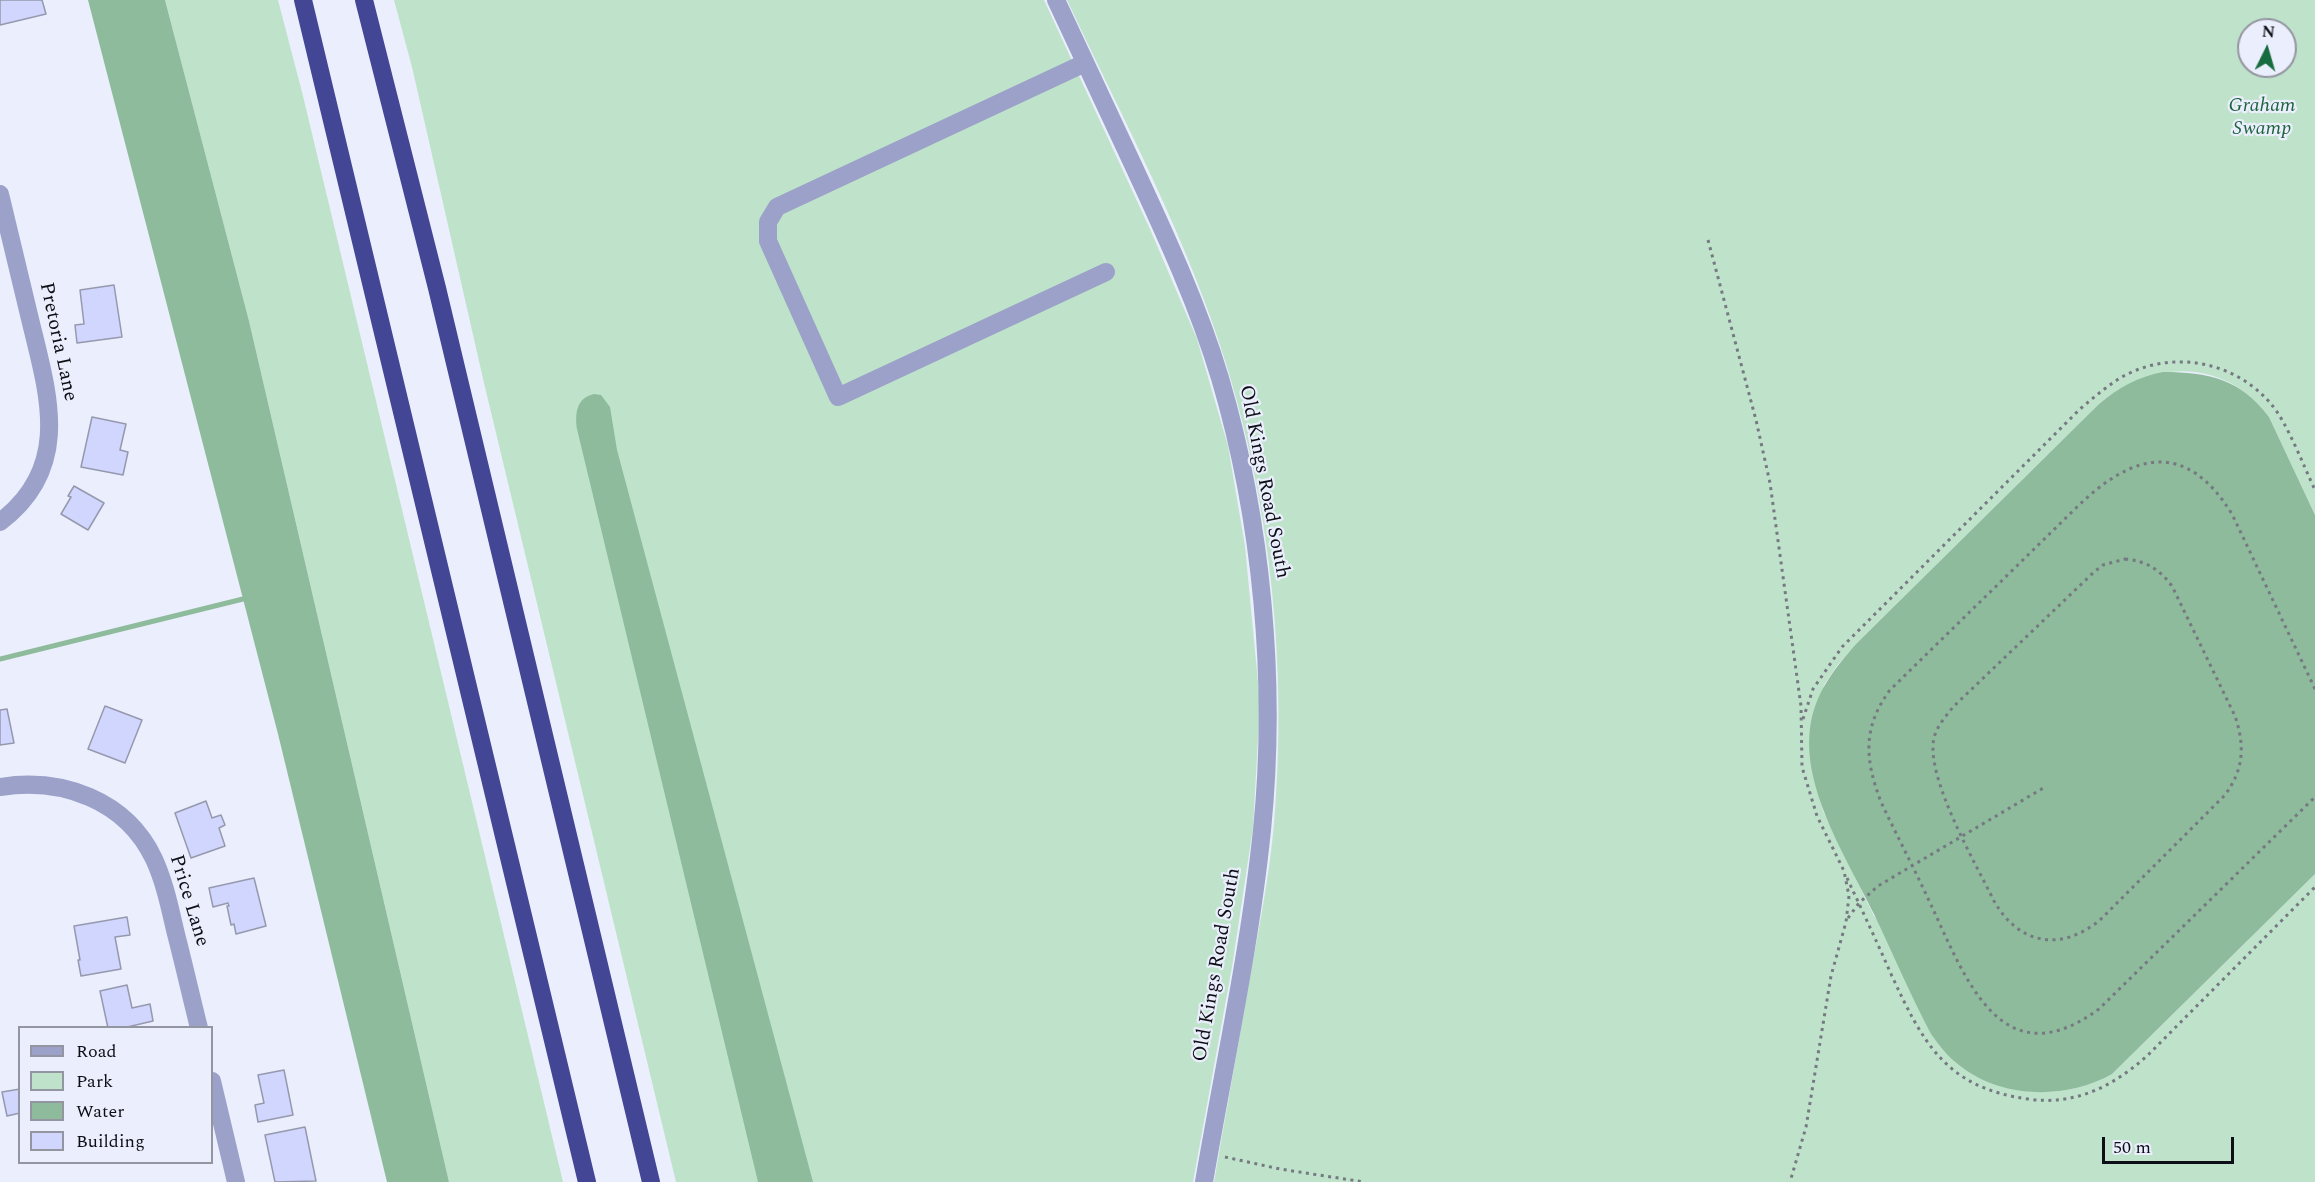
<!DOCTYPE html>
<style>
body{margin:0}
#map{position:relative;width:2315px;height:1182px;overflow:hidden;background:#ebeefc;font-family:Spectral,serif}
canvas{display:block}
.legend{position:absolute;left:18px;top:1026px;width:195px;height:138px;box-sizing:border-box;background:#ebeefc;border:2px solid #9395a0;margin:0;padding:8px 10px;list-style:none;font-size:18px;color:#0e0f16}
.legend li{display:flex;align-items:center;gap:12px;height:30px}
.legend b{width:30px;border:2px solid #9395a0}
.north{position:absolute;left:2237px;top:18px;width:60px;height:60px;box-sizing:border-box;background:#ebeefc;border:2px solid #9395a0;border-radius:50%;rotate:5deg;font-size:16px;font-weight:700;line-height:24px;text-align:center;color:#0e0f16}
.north::after{content:'';display:block;margin:auto;width:21px;height:27px;background:#166c3e;clip-path:polygon(50% 0,100% 100%,50% 72%,0 100%)}
.scale{position:absolute;left:2102px;top:1137px;width:132px;height:27px;box-sizing:border-box;border:3px solid #0e0f16;border-top:0;padding-left:8px;font-size:18px;line-height:21px;white-space:nowrap;color:#0e0f16;-webkit-text-stroke:4px #ebeefc;paint-order:stroke}
</style>
<div id="map">
<canvas width="2315" height="1182"></canvas>
<ul class="legend">
<li><b style="height:8px;background:#9ba1c8"></b>Road</li>
<li><b style="height:16px;background:#bfe3ca"></b>Park</li>
<li><b style="height:16px;background:#8dbb9b"></b>Water</li>
<li><b style="height:16px;background:#d0d6fd"></b>Building</li>
</ul>
<div class="north">N</div>
<div class="scale">50 m</div>
</div>
<script>
const c = document.querySelector('canvas').getContext('2d');
c.lineJoin = 'round';
function fillPath(path, color) { c.fillStyle = color; c.fill(path, 'evenodd'); }
function trace(path, color, width, dash) { c.strokeStyle = color; c.lineWidth = width; c.lineCap = dash ? 'butt' : 'round'; c.setLineDash(dash || []); c.stroke(path); }
function label(font, color, halo, rows, align = 'center') {
  c.font = font + ' Spectral,serif'; c.lineWidth = 4.5; c.setLineDash([]); c.textBaseline = 'middle'; c.strokeStyle = halo; c.fillStyle = color; for (const [text, x, y, turn = 0] of rows) {
    c.save(); c.translate(x, y); c.rotate((+turn || 0) * Math.PI / 180); c.textAlign = isNaN(turn) ? turn : align; if (halo) c.strokeText(text, 0, 0); c.fillText(text, 0, 0); c.restore();
  }
}
fillPath(new Path2D(`
 M 165,0 L 278,0 L 303,96 L 563,1182 L 449,1182 L 249,321 Z
 M 394,0 L 1044,0 L 1150,229 L 1197,339 L 1228,446 L 1245,546 L 1260,703 L 1253,828 L 1232,967 L 1193,1182 L 676,1182 L 484,383 L 412,67 Z
 M 1067,0 L 2315,0 L 2315,515 L 2269,417 C 2225,358 2152,359 2099,404 L 1856,644 L 1836,667 L 1824,685 L 1812,768 L 1823,811 L 1874,916 L 2029,1092 C 2065,1093 2078,1088 2112,1074 L 2315,874 L 2315,1182 L 1214,1182 C 1225,1117 1237,1053 1248,988 C 1258,933 1269,879 1274,824 C 1287,671 1272,513 1227,367 C 1188,239 1123,120 1067,0 ZM 2249,30 L 2285,30 L 2285,66 L 2249,66 Z`), '#bfe3ca');
fillPath(new Path2D(`
 M 88,0 L 165,0 L 249,321 L 449,1182 L 387,1182 L 278,734 Z
 M 2163,372 C 2208,372 2241,379 2269,417 L 2315,515 L 2315,874 L 2112,1074 C 2066,1100 2001,1099 1959,1065 C 1947,1056 1939,1045 1931,1034 C 1910,994 1893,954 1874,914 C 1847,858 1799,786 1811,722 C 1817,690 1836,667 1856,644 L 2099,404 C 2119,387 2138,377 2163,372 Z
 M 594,394 L 601,395 L 610,407 L 617,450 L 813,1182 L 758,1182 L 577,429 C 575,414 576,398 594,394 Z`), '#8dbb9b');
trace(new Path2D(`
 M 0,659 L 243,599`), '#8dbb9b', 5);
const building = new Path2D(`
 M 0,0 L 42,0 L 46,14 L 0,25 Z
 M 114,285 L 122,337 L 77,343 L 75,325 L 84,324 L 80,290 Z
 M 92,417 L 126,424 L 120,450 L 128,452 L 123,475 L 81,467 Z
 M 74,486 L 104,503 L 88,530 L 61,514 L 71,497 L 68,496 Z
 M 105,706 L 142,720 L 125,763 L 88,749 Z
 M 7,709 L 14,743 L 0,745 L 0,710 Z
 M 206,801 L 212,818 L 221,815 L 225,825 L 219,828 L 225,846 L 191,858 L 175,813 Z
 M 254,878 L 266,926 L 236,934 L 234,924 L 231,925 L 227,906 L 229,906 L 228,903 L 213,907 L 209,888 Z
 M 127,917 L 130,935 L 115,937 L 121,969 L 81,976 L 78,960 L 80,960 L 74,926 Z
 M 127,985 L 132,1008 L 150,1004 L 153,1021 L 123,1028 L 108,1028 L 100,991 Z
 M 284,1070 L 293,1115 L 258,1122 L 255,1105 L 264,1103 L 258,1075 Z
 M 20,1089 L 20,1113 L 7,1116 L 2,1092 Z
 M 305,1127 L 316,1181 L 275,1182 L 265,1135 Z`);
fillPath(building, '#d0d6fd');
trace(building, '#9699ae', 1.5);
trace(new Path2D(`
 M 1708,240 L 1756,420 L 1770,483 L 1801,706 L 1802,767 L 1817,816 L 1844,871 L 1849,896 L 1846,922 L 1831,976 L 1806,1127 L 1790,1182
 M 2125,559 C 2146,561 2159,569 2172,586 L 2235,716 C 2245,746 2244,769 2225,795 L 2100,920 C 2061,952 2019,945 1994,901 C 1976,864 1925,777 1934,738 C 1937,726 1946,716 1953,707 L 2094,572 L 2103,565 Z
 M 2315,689 L 2232,514 C 2186,440 2134,452 2078,506 L 1890,690 C 1862,728 1865,760 1881,802 C 1897,836 1915,870 1931,905 C 1965,977 2001,1081 2099,1009 L 2315,797
 M 1803,719 L 1813,689 L 1842,647 L 2080,409 C 2093,398 2106,387 2120,378 C 2170,349 2234,360 2271,404 C 2287,422 2304,467 2315,490
 M 1847,878 C 1862,910 1877,942 1891,974 C 1923,1043 1946,1088 2028,1099 C 2075,1106 2114,1086 2148,1055 L 2315,887
 M 1848,918 L 1859,903 L 1878,886 L 2045,787
 M 1225,1157 L 1280,1169 L 1364,1182`), '#767882', 3, [3, 4.5]);
trace(new Path2D(`
 M 1056,0 C 1082,56 1108,112 1134,167 C 1166,236 1198,305 1220,378 C 1262,520 1277,682 1262,830 C 1250,948 1224,1065 1204,1182
 M 1085,63 L 777,207 L 768,222 L 768,241 L 838,397 L 1106,272
 M 0,194 C 10,236 20,278 30,319 C 48,394 73,467 0,522
 M 0,787 C 62,777 126,800 154,859 C 165,883 170,909 176,934 C 184,965 191,996 199,1028
 M 212,1081 L 236,1182`), '#9ba1c8', 18);
trace(new Path2D(`
 M 303,0 L 587,1182
 M 364,0 L 437,288 L 651,1182`), '#434694', 18);
label('italic 20px', '#1c643b', '#ebeefc', [
 ["Graham",2262,107],
 ["Swamp",2262,130]
]);
label('20px', '#0e0f16', '#ebeefc', [
 ["Pretoria Lane",57,342,78],
 ["Old Kings Road South",1263,482,79],
 ["Price Lane",188,901,73],
 ["Old Kings Road South",1218,965,-80]
]);
</script>
